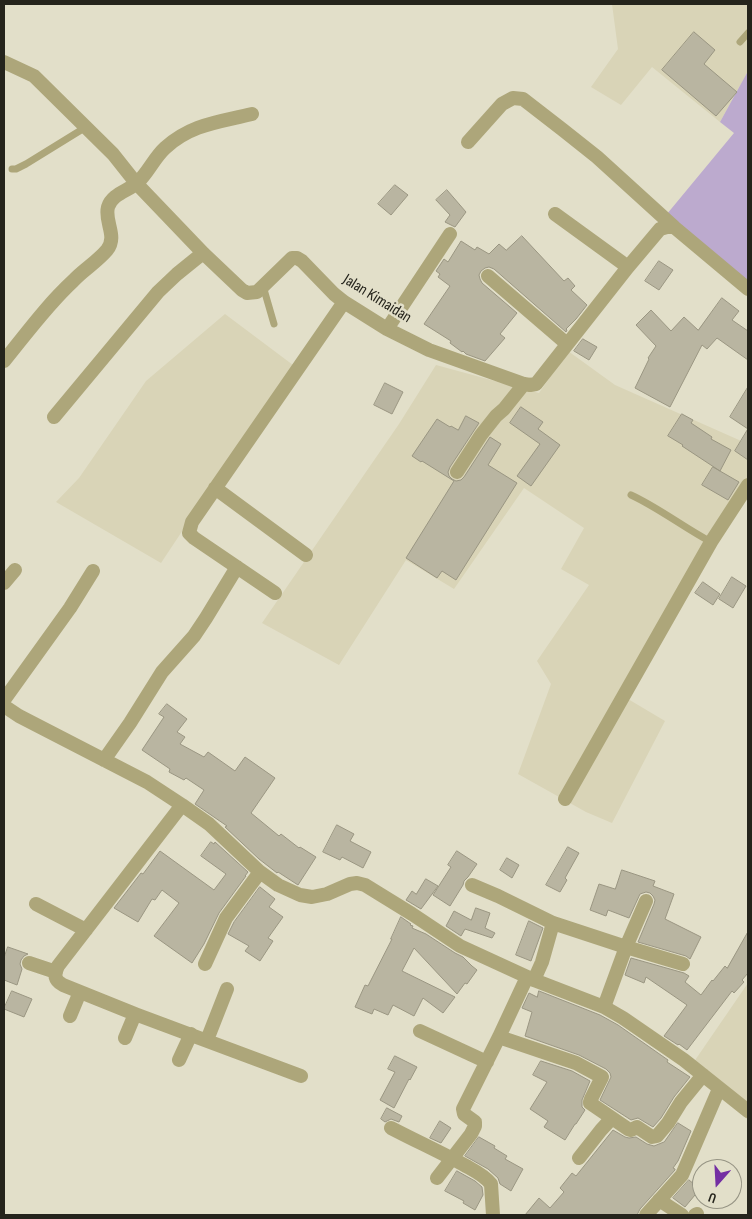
<!DOCTYPE html>
<style>
body{margin:0}
#map{position:relative;width:752px;height:1219px;overflow:hidden;background:#e2dfc9;font-family:"Sofia Sans Condensed",sans-serif}
canvas{display:block}
.frame{position:absolute;inset:0;border:5px solid #25241c;pointer-events:none}
.north{position:absolute;left:692px;top:1159px;width:50px;height:50px;box-sizing:border-box;background:#e2dfc9;border:1px solid #969484;border-radius:50%;rotate:199deg;font-size:14px;font-weight:700;line-height:20px;text-align:center;color:#25241c}
.north::after{content:'';display:block;margin:auto;width:18px;height:22px;background:#742fa3;clip-path:polygon(50% 0,100% 100%,50% 72%,0 100%)}
</style>
<div id="map">
<canvas width="752" height="1219"></canvas>
<div class="frame"></div>
<div class="north">U</div>
</div>
<script>
const c = document.querySelector('canvas').getContext('2d');
c.lineJoin = 'round';
function fillPath(path, color) { c.fillStyle = color; c.fill(path, 'evenodd'); }
function trace(path, color, width, dash) { c.strokeStyle = color; c.lineWidth = width; c.lineCap = dash ? 'butt' : 'round'; c.setLineDash(dash || []); c.stroke(path); }
function label(font, color, halo, rows, align = 'center') {
  c.font = font + ' "Sofia Sans Condensed",sans-serif'; c.lineWidth = 5; c.setLineDash([]); c.textBaseline = 'middle'; c.strokeStyle = halo; c.fillStyle = color; for (const [text, x, y, turn = 0] of rows) {
    c.save(); c.translate(x, y); c.rotate((+turn || 0) * Math.PI / 180); c.textAlign = isNaN(turn) ? turn : align; if (halo) c.strokeText(text, 0, 0); c.fillText(text, 0, 0); c.restore();
  }
}
fillPath(new Path2D(`
 M 612,4 L 748,4 L 748,71 L 720,122 L 652,67 L 621,105 L 591,87 L 618,49 Z
 M 225,314 L 297,368 L 240,444 L 161,563 L 56,502 L 79,478 L 146,381 Z
 M 568,351 L 615,385 L 748,444 L 748,485 L 628,699 L 665,721 L 612,823 L 586,812 L 518,774 L 551,684 L 537,661 L 589,585 L 561,569 L 584,528 L 524,488 L 454,589 L 406,560 L 339,665 L 262,623 L 399,424 L 436,365 L 539,393 Z
 M 748,983 L 748,1120 L 689,1069 Z`), '#d9d4b7');
fillPath(new Path2D(`
 M 748,71 L 748,294 L 662,220 L 734,133 L 720,122 Z`), '#bcaace');
const building = new Path2D(`
 M 694,32 L 715,50 L 704,64 L 737,92 L 716,116 L 662,70 Z
 M 395,185 L 408,195 L 391,215 L 378,204 Z
 M 447,190 L 466,212 L 455,227 L 445,222 L 450,215 L 436,200 Z
 M 522,236 L 564,281 L 568,278 L 575,286 L 571,290 L 587,305 L 576,319 L 566,329 L 567,330 L 566,332 L 494,269 L 489,267 L 485,268 L 481,271 L 479,275 L 480,279 L 482,283 L 517,313 L 500,334 L 505,338 L 485,361 L 466,354 L 463,351 L 462,352 L 450,343 L 451,341 L 424,324 L 450,286 L 438,277 L 440,274 L 436,271 L 444,259 L 448,262 L 461,241 L 475,250 L 477,247 L 489,254 L 499,244 L 506,250 Z
 M 659,261 L 673,270 L 659,290 L 645,281 Z
 M 722,298 L 739,311 L 732,320 L 748,331 L 748,360 L 717,338 L 707,349 L 702,345 L 670,407 L 635,388 L 649,359 L 648,358 L 656,346 L 636,325 L 651,310 L 671,331 L 684,317 L 698,330 Z
 M 583,339 L 597,347 L 589,360 L 574,351 Z
 M 385,383 L 403,392 L 392,414 L 374,405 Z
 M 748,387 L 748,429 L 730,417 Z
 M 521,407 L 543,422 L 538,429 L 560,445 L 531,486 L 517,476 L 540,444 L 510,423 Z
 M 682,414 L 693,420 L 691,423 L 712,437 L 711,439 L 731,450 L 720,471 L 682,446 L 683,445 L 668,436 Z
 M 466,416 L 479,423 L 450,467 L 448,472 L 449,476 L 452,479 L 456,481 L 461,480 L 464,477 L 490,437 L 501,444 L 488,465 L 517,483 L 456,580 L 442,571 L 437,578 L 406,558 L 454,481 L 422,461 L 421,462 L 412,456 L 437,419 L 450,427 L 451,426 L 458,430 Z
 M 748,429 L 748,460 L 735,451 Z
 M 713,467 L 739,482 L 728,500 L 702,485 Z
 M 732,577 L 746,586 L 733,608 L 719,599 Z
 M 703,582 L 720,594 L 713,605 L 695,593 Z
 M 167,704 L 187,719 L 177,732 L 185,737 L 180,744 L 204,757 L 208,752 L 235,771 L 245,757 L 275,778 L 251,813 L 279,836 L 281,834 L 299,848 L 300,847 L 316,857 L 298,885 L 278,872 L 277,873 L 259,859 L 225,827 L 227,826 L 195,804 L 204,790 L 186,778 L 184,780 L 169,772 L 170,769 L 142,750 L 164,717 L 159,714 Z
 M 337,825 L 354,834 L 350,841 L 371,852 L 363,868 L 342,857 L 340,860 L 323,852 Z
 M 211,842 L 214,844 L 215,842 L 248,872 L 245,876 L 246,876 L 219,913 L 204,944 L 192,963 L 154,936 L 179,903 L 162,890 L 155,900 L 152,899 L 138,922 L 114,908 L 141,873 L 143,874 L 160,851 L 214,890 L 226,874 L 201,856 Z
 M 568,847 L 579,853 L 565,878 L 567,880 L 560,892 L 546,885 Z
 M 457,851 L 477,864 L 468,877 L 464,881 L 463,885 L 450,906 L 433,895 L 451,867 L 448,865 Z
 M 507,858 L 519,865 L 512,878 L 500,870 Z
 M 622,870 L 655,881 L 653,886 L 674,894 L 665,919 L 701,937 L 690,959 L 686,956 L 638,942 L 654,904 L 655,900 L 653,896 L 650,893 L 646,892 L 640,894 L 629,918 L 608,910 L 606,916 L 590,910 L 599,884 L 615,889 Z
 M 426,879 L 438,886 L 421,909 L 406,900 L 412,891 L 416,894 Z
 M 260,887 L 275,899 L 269,907 L 283,917 L 268,938 L 273,941 L 260,961 L 245,951 L 249,946 L 228,934 L 234,922 Z
 M 476,908 L 490,913 L 485,928 L 495,933 L 492,938 L 465,929 L 461,936 L 446,926 L 454,911 L 471,920 Z
 M 401,917 L 411,924 L 410,925 L 413,926 L 412,928 L 426,934 L 455,953 L 463,957 L 472,966 L 477,970 L 467,984 L 465,983 L 457,994 L 414,948 L 402,971 L 455,997 L 443,1013 L 423,998 L 414,1016 L 393,1005 L 388,1015 L 374,1009 L 372,1014 L 355,1007 L 365,985 L 368,986 L 392,939 L 391,939 Z
 M 529,921 L 543,928 L 531,961 L 516,955 Z
 M 748,932 L 748,973 L 742,980 L 744,982 L 734,993 L 732,991 L 687,1050 L 679,1044 L 678,1045 L 664,1036 L 687,1005 L 646,977 L 644,983 L 625,975 L 631,958 L 684,973 L 689,976 L 685,982 L 701,995 L 712,980 L 713,981 L 725,966 L 727,968 Z
 M 8,947 L 28,954 L 24,956 L 21,960 L 20,964 L 22,969 L 17,985 L 4,980 L 4,958 Z
 M 12,991 L 32,999 L 24,1017 L 4,1009 Z
 M 539,991 L 600,1015 L 618,1025 L 668,1060 L 667,1062 L 690,1077 L 674,1097 L 661,1118 L 653,1127 L 638,1118 L 631,1120 L 600,1100 L 611,1077 L 610,1073 L 606,1069 L 579,1055 L 525,1036 L 532,1012 L 522,1008 L 529,993 L 537,997 Z
 M 395,1056 L 417,1067 L 410,1080 L 409,1079 L 394,1108 L 380,1100 L 395,1072 L 388,1069 Z
 M 541,1061 L 572,1071 L 590,1081 L 582,1100 L 582,1107 L 585,1110 L 576,1124 L 575,1124 L 565,1140 L 544,1127 L 548,1121 L 530,1109 L 547,1082 L 533,1075 Z
 M 387,1108 L 402,1116 L 399,1122 L 391,1119 L 385,1122 L 381,1119 Z
 M 440,1121 L 451,1128 L 441,1143 L 430,1138 Z
 M 678,1123 L 691,1131 L 678,1161 L 673,1168 L 675,1169 L 675,1170 L 640,1209 L 637,1215 L 525,1215 L 539,1198 L 550,1208 L 564,1192 L 560,1188 L 572,1173 L 576,1176 L 613,1130 L 625,1137 L 629,1138 L 636,1137 L 647,1144 L 654,1146 L 664,1142 Z
 M 479,1137 L 495,1146 L 494,1148 L 507,1156 L 505,1159 L 523,1169 L 511,1191 L 500,1184 L 498,1178 L 488,1169 L 465,1156 Z
 M 457,1171 L 475,1181 L 482,1187 L 483,1195 L 475,1210 L 463,1203 L 464,1201 L 445,1191 Z
 M 689,1180 L 700,1189 L 685,1207 L 673,1198 Z`);
fillPath(building, '#b9b5a1');
trace(building, '#9a9682', 1);
trace(new Path2D(`
 M 740,42 L 748,33
 M 12,169 L 16,169 L 26,164 L 86,127
 M 263,286 L 274,324
 M 631,495 C 659,508 683,527 711,542`), '#ada67a', 7);
trace(new Path2D(`
 M 4,62 L 34,76 L 113,154 L 136,183 L 203,253 L 242,290 L 247,293 L 257,292 L 292,258 L 297,258 L 302,261 L 334,294 L 344,302 L 387,329 L 429,350 L 524,384 L 530,385 L 536,384 L 628,267 L 660,229 L 667,227 L 674,227 L 748,289
 M 468,142 L 502,104 L 513,98 L 523,99 L 563,130 L 597,157 L 674,227
 M 555,214 L 628,267
 M 488,276 L 567,344
 M 387,329 L 450,234
 M 4,361 C 26,334 47,305 73,281 C 83,270 97,262 107,250 C 118,236 104,222 108,207 C 112,194 128,191 137,183 C 148,173 154,158 165,148 C 191,124 220,122 252,114
 M 54,417 L 158,292 L 177,274 L 203,253
 M 457,472 L 481,435 L 496,416 L 504,409 L 524,384
 M 215,488 L 306,555
 M 4,583 L 15,570
 M 275,593 L 194,538 L 189,533 L 192,522 L 344,302
 M 4,700 L 70,608 L 93,571
 M 4,706 L 19,716 L 147,782 L 182,805 L 209,824 L 260,872 L 278,885 L 300,895 L 312,897 L 327,894 L 350,884 L 357,883 L 365,885 L 412,914 L 460,946 L 534,980 L 604,1007 L 623,1018 L 684,1060 L 748,1111
 M 104,760 L 130,723 L 162,672 L 194,636 L 206,618 L 237,567
 M 565,799 L 711,542 L 748,485
 M 182,805 L 58,966 C 54,975 54,980 63,985 L 135,1014 L 301,1076
 M 472,885 L 498,896 L 553,923 L 626,947 L 683,964
 M 36,904 L 86,930
 M 29,963 L 56,972
 M 205,964 L 226,918 L 260,872
 M 534,980 L 542,962 L 553,923
 M 604,1007 L 626,947 L 646,901
 M 70,1016 L 80,992
 M 420,1031 L 487,1062
 M 499,1037 L 576,1063 L 602,1077 L 591,1099 L 590,1102 L 590,1103 L 628,1129 L 631,1130 L 637,1127 L 652,1137 L 657,1136 L 668,1123 L 681,1102 L 703,1075
 M 125,1038 L 135,1014
 M 207,1040 L 227,989
 M 179,1060 L 191,1034
 M 391,1128 C 416,1141 442,1153 466,1166 C 475,1171 485,1176 491,1184 L 493,1215
 M 579,1158 L 601,1130 L 612,1118
 M 437,1178 L 471,1134 L 475,1126 L 475,1122 L 464,1114 L 463,1109 L 499,1037 L 527,977
 M 659,1200 L 682,1215
 M 646,1215 L 682,1175 L 719,1089
 M 695,1215 L 697,1214`), '#ada67a', 14);
label('16px', '#25241c', '#e2dfc9', [
 ["Jalan Kimaidan",377,299,32]
]);
</script>
